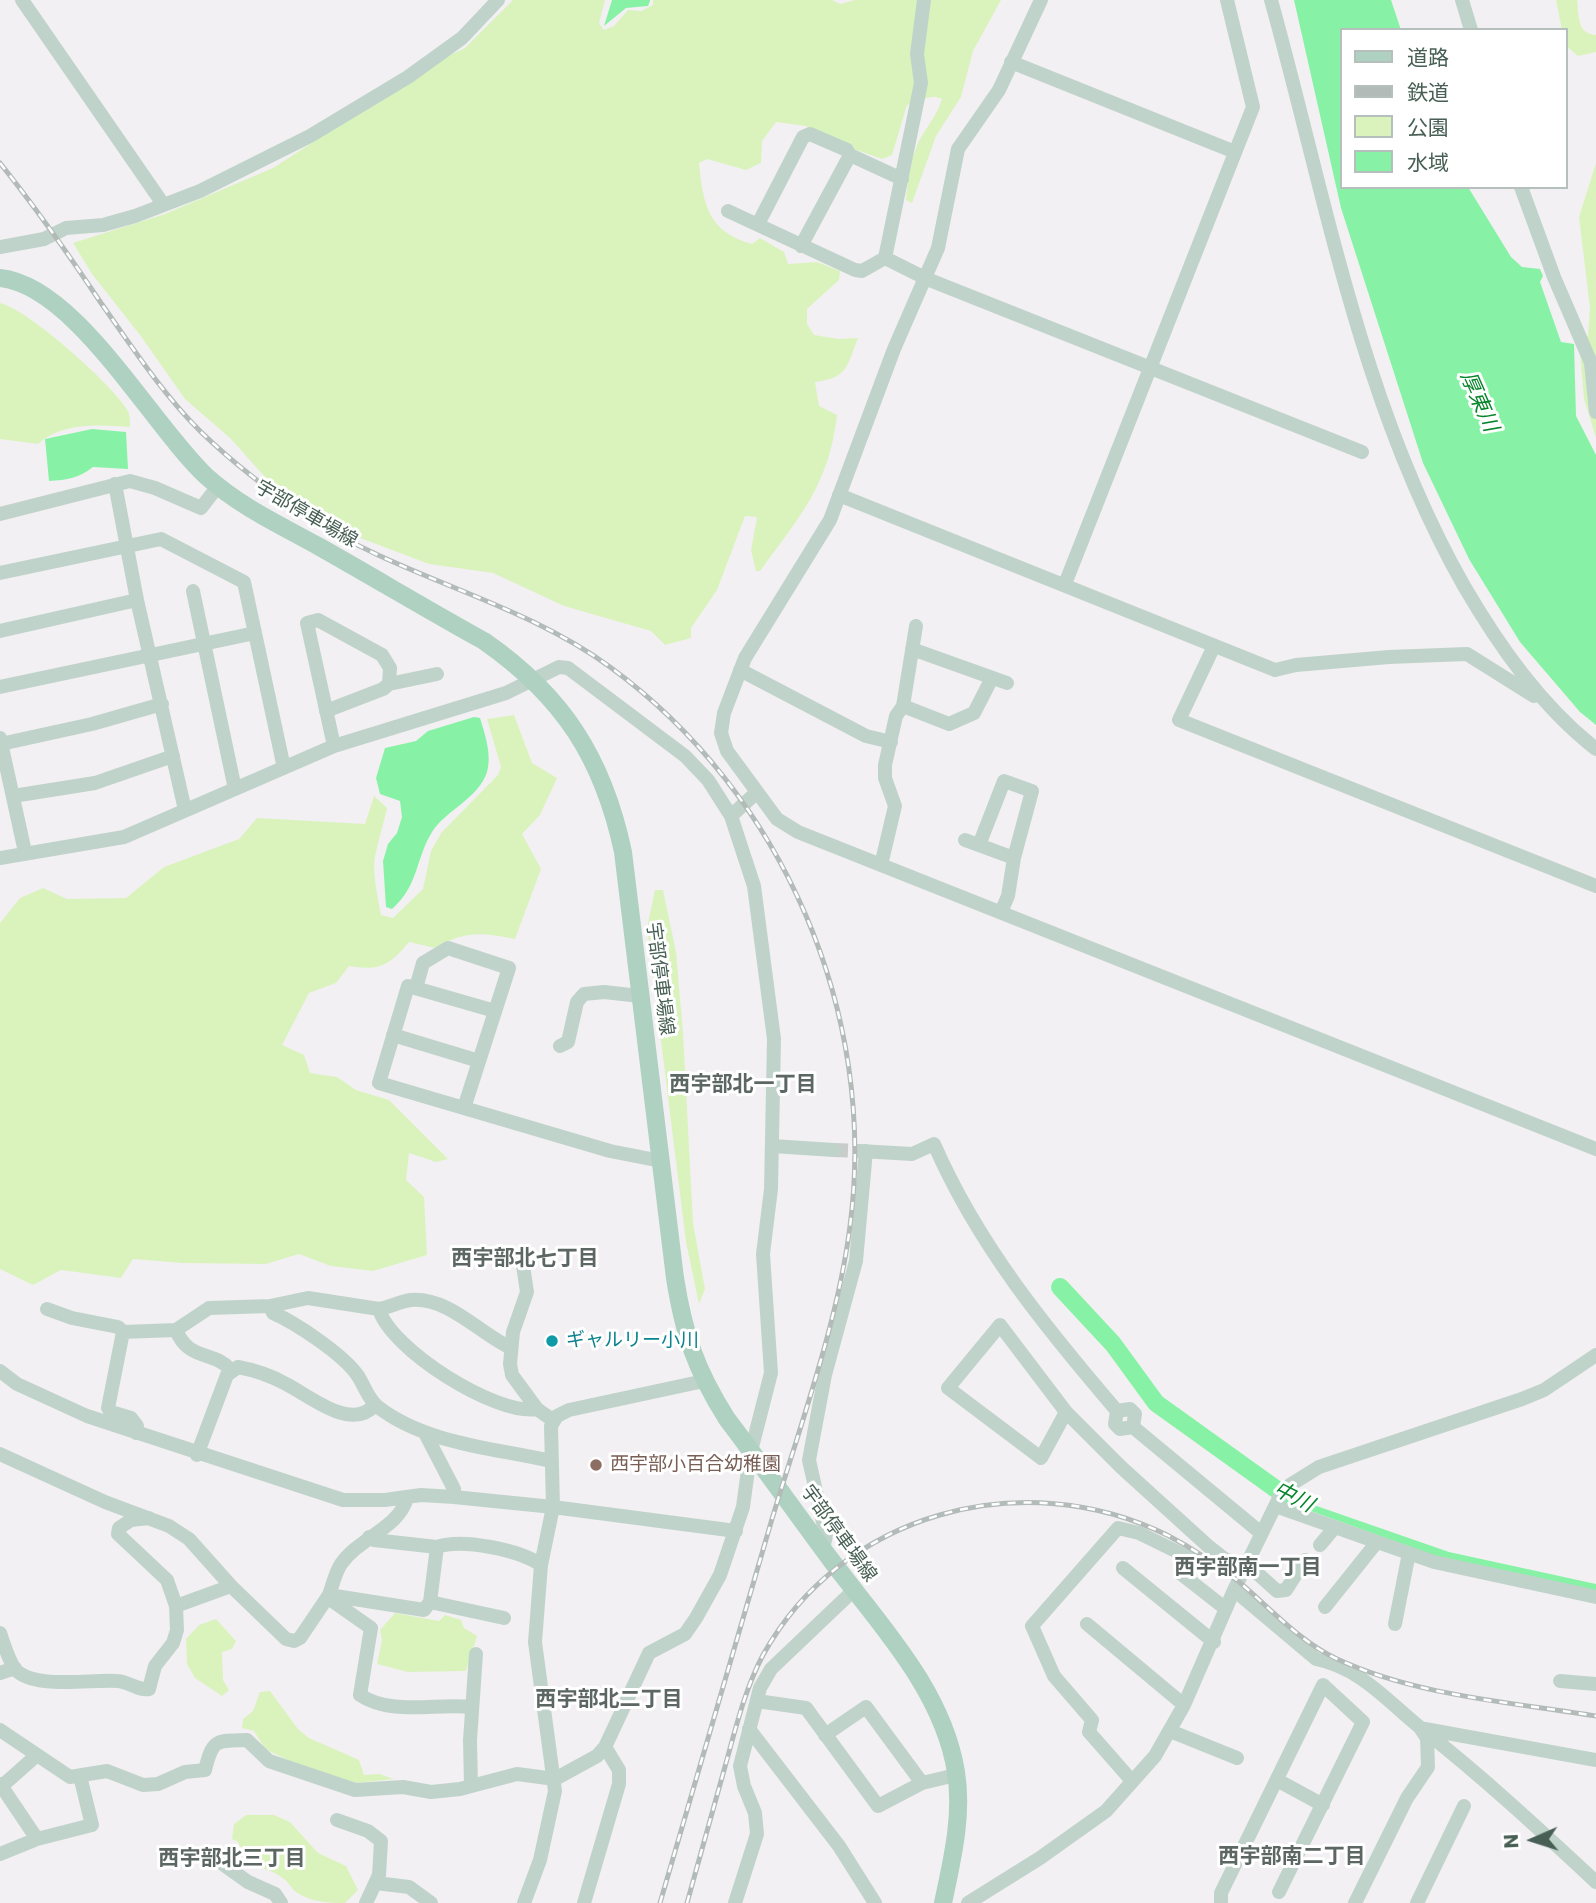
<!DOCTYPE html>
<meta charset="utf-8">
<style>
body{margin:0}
#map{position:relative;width:1596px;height:1903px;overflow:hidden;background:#f3f0f3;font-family:Poppins,"Noto Sans JP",sans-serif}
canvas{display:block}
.legend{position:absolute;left:1340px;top:28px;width:228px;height:161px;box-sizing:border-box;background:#fff;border:2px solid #b5bfbb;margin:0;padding:9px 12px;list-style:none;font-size:21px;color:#475f54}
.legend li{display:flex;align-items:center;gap:14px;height:35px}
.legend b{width:35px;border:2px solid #b5bfbb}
.north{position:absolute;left:1498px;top:1805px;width:70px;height:70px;-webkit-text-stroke:5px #fff;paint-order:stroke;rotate:267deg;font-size:19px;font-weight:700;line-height:28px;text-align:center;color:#475f54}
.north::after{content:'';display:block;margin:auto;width:24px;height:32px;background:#475f54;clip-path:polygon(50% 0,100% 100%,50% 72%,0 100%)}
</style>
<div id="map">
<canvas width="1596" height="1903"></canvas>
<ul class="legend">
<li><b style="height:9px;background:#aed1c2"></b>道路</li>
<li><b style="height:9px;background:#b2bbb8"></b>鉄道</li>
<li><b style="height:19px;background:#daf3bd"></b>公園</li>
<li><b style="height:19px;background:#87f2a5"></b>水域</li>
</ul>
<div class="north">N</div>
</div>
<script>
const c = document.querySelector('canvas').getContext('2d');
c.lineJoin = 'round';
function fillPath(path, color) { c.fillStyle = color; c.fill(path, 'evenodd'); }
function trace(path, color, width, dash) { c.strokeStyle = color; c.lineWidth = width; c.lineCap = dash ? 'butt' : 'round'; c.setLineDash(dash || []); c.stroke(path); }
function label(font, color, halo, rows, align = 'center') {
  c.font = font + ' Poppins,"Noto Sans JP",sans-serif'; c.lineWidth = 6; c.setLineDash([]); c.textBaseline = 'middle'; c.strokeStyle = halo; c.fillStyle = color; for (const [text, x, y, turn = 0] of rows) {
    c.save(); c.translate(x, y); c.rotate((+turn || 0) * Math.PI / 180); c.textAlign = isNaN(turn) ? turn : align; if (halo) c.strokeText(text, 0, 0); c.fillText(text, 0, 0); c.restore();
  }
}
fillPath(new Path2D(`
 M 513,0 L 605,0 L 599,23 L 604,30 L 614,26 L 628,10 L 641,11 L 653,5 L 653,0 L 832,0 L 840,4 L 855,0 L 1001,0 L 973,51 L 961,97 L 936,136 L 912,203 L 906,200 C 908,178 910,159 920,139 C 928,125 937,115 942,99 C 928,93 921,103 907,105 L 892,155 L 882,159 L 820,137 L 806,126 L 776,122 L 762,141 L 761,163 L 746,170 L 707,159 L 699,163 C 703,204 708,232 752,244 L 760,238 L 784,252 L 788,264 L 817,262 L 840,271 L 839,280 L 807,309 L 807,324 L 814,335 L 839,339 L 858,338 C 847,366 848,378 815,382 L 819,406 L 837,415 C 829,485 800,516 760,571 L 756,571 L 751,550 L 757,517 L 745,516 L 717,590 L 691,628 L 691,638 L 665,645 L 651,631 L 564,606 L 493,573 L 429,564 L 310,519 L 272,485 L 231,439 L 185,399 L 140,335 L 92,274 L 73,243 L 165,214 L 273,168 L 442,59 L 465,48 Z
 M 1556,0 L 1577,0 C 1579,16 1577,34 1596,35 L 1596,52 L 1578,56 L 1566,46 L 1566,30 L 1562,30 Z
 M 1596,163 L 1596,438 L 1584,399 L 1581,365 L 1580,350 L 1588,335 L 1590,308 L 1579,217 Z
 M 0,303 C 28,309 114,386 128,411 C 130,415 130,423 130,427 C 99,425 63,422 38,444 L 0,439 Z
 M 514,715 L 532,763 L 557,778 L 540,815 L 522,834 L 541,869 L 515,939 C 480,933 467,930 435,948 L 409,942 C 389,966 380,971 349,966 L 336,983 L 309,993 L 282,1045 L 304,1055 L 310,1073 L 337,1077 L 356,1090 L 389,1100 L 448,1159 L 436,1162 L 409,1153 L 406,1180 L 424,1197 L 427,1255 L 373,1271 L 331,1266 L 299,1254 L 266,1264 L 182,1263 L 133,1259 L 121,1278 L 61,1270 L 33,1285 L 0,1269 L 0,923 L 20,898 L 43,888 L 67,899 L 126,898 L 164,867 L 239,839 L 257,818 L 365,824 L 374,796 L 387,808 C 384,823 379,837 376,852 C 371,870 378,897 381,915 L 393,918 L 423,889 L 431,851 L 441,833 L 498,775 L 501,767 L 487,719 Z
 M 655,890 L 663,890 L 676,952 L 683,1033 L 693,1223 L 705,1289 L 699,1304 L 686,1242 L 647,928 Z
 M 395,1613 L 439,1621 L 445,1615 L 461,1620 L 464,1628 L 477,1636 L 466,1671 L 408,1672 L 377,1664 L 382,1640 L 380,1630 Z
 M 216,1619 L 236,1641 L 232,1649 L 222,1652 L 223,1680 L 229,1690 L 222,1696 L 195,1678 L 187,1664 L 186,1639 L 199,1625 Z
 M 270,1691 L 298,1729 L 309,1738 L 359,1760 L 364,1775 L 379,1774 L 394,1779 L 356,1783 L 298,1765 L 265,1749 L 254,1731 L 242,1728 L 243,1719 L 253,1711 L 260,1692 Z
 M 246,1815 L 274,1815 L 290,1822 L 318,1853 L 346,1866 L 358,1890 L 345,1903 C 329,1903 310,1902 296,1892 C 292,1889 289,1883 284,1879 C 263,1863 252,1873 238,1842 L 232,1839 L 234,1824 Z`), '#daf3bd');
fillPath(new Path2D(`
 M 612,0 L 650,0 L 650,1 L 648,6 L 626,8 L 604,26 Z
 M 1294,0 L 1391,0 L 1401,30 L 1342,30 L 1342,187 L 1468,187 L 1511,257 L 1522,267 L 1540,269 L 1543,276 L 1540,282 L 1561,342 L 1574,344 L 1576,416 L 1596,455 L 1596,725 L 1580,712 L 1520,642 L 1469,559 L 1423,463 L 1341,208 Z
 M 92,429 L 126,432 L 128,469 L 93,467 C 79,478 67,480 49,481 L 45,439 Z
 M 474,717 L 480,718 C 485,734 492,755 487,772 C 478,799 446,810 432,832 C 415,860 419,885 392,909 L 386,907 L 383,861 L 388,844 L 397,833 L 402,817 L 400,801 L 380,794 L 376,778 L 385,748 L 416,741 L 428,731 Z
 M 1285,1495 L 1449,1552 L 1596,1584 L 1596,1592 L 1438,1557 L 1283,1501 Z`), '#87f2a5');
trace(new Path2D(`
 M 1060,1287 L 1113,1344 L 1156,1403 L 1294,1502`), '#87f2a5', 18);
trace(new Path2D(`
 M 834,1150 L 860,1151`), '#c8cccb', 14, [14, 7]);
trace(new Path2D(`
 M 22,0 L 163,204
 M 924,0 L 917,54 L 921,83 L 885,258 L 927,279 L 1362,452
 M 1041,0 L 999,90 L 958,149 L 938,248 L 894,349 L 830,520 L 745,658 L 724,713 L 721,733 L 727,751 L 777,819 L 798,832 L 1596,1149
 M 1271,0 C 1326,198 1361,405 1464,586 C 1499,646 1541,706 1596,749
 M 1462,0 L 1471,30
 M 1011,62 L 1235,152
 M 1521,187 L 1554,277 L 1591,363 L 1596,412
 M 728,211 L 855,270 L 862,271 L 885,258
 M 758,224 L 803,137 L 810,134 L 847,150 L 850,155
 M 801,246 L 850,155 L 902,179
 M 0,247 L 44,239 L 66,228 L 103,225 L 135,216 L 200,191 L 310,136 L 408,77 L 462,38 L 498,0
 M 115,484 L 137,600 L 185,810
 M 839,495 L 1275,670 L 1296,665 L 1389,657 L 1467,654 L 1534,696
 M 0,514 L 130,481 L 155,488 L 201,508 L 218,486
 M 0,573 L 161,539 L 244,582 L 284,768
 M 1065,584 L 1253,107 L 1227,0
 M 193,591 L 235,789
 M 0,631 L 137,600
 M 1214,646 L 1179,720 L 1596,886
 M 912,649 L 1007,683
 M 740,670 L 866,736 L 891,742
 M 389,684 L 437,674
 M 0,687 L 255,633
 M 903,706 L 949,724 L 974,713 L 992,678
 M 326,711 L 383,689 L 389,684 L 390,668 L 382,655 L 318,620 L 307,623 L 334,746
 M 0,738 L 25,852
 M 1,744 L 92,724 L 162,704
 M 13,796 L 95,783 L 173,756
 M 731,816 L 757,792
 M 965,840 L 1014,858
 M 979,845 L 1004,781 L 1032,791 L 1014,858 L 1008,896 L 1001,912
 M 0,858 L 124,837 L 334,746 L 506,693 L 559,667 L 568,668 L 685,756 L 708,780 L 731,816 L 754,886 L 774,1039 L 771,1189 L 763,1254 L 771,1373 L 750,1455 L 743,1507 L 720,1575 L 696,1618 L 685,1634 L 649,1653 L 605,1747 L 597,1756 L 555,1779 L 517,1774 L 460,1789 L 431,1792 L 403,1787 L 355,1790 L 269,1761 L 247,1740 C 216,1741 213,1738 205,1770 L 185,1772 L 158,1784 L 143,1785 L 107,1771 L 70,1777 L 0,1730
 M 881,865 L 895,806 L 885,778 L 885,765 L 896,716 L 903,706 L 916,626
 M 416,988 L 423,963 L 448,948 L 509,968 L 464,1108
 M 495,1011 L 408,986 L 379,1083 L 610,1151 L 661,1161
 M 393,1035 L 479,1061
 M 560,1046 L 568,1042 L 577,1002 L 584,994 L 604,992 L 640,996
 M 772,1146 L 834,1150
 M 860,1151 L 912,1154 L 934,1144 C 978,1245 1046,1328 1117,1411
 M 522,1259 L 527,1292 L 513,1332 L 510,1364 L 512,1375 L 537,1409
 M 270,1306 L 273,1313 C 296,1323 344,1355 358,1376 C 365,1387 368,1399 378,1407 C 426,1444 494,1448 551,1461
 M 47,1309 L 72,1318 L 118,1327 L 123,1332 L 176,1330 L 209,1308 L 270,1306 L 308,1298 L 379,1309 C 390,1349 496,1416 537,1409 L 554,1421
 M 379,1309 C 390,1307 401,1301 411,1300 C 449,1297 480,1334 511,1348
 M 1000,1325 L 1066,1412 L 1041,1458 L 948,1388 Z
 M 176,1330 C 189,1362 214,1350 231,1370
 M 123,1332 L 108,1408 L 111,1412 L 131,1418 L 137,1426 L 136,1433
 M 0,1371 L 17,1384 L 87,1416 L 343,1500 L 385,1500 L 421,1495 L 454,1497 L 553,1507 L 736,1531
 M 1117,1411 L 1115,1424 L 1120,1429 L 1133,1427
 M 1117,1411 L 1130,1409 L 1135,1414 L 1133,1427
 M 1066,1412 L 1121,1467 L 1208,1546 L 1226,1560 L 1247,1564 L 1277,1591 L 1286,1590 L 1305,1560
 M 1133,1427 L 1261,1533
 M 425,1433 L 454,1489 L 454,1497
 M 0,1454 L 105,1502 L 169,1526 L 189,1539 L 231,1586 L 286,1639 L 294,1641 L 300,1638 L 329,1595 L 424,1610 L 430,1602 L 504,1618
 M 197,1455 L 227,1375 L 238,1367 C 254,1370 272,1376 286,1384 C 310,1396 351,1432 375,1405
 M 407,1498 C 399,1528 359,1538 341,1564 C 335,1573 333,1584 329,1595 L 334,1602 L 371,1628 L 360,1695 C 391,1716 436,1703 471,1707
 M 1275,1506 L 1434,1562 L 1596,1597
 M 369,1537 L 374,1540 L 437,1547 C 462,1538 520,1550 541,1565
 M 1320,1545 L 1335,1527
 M 823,1548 L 826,1536 L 809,1460 L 825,1375 L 856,1261 L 866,1151
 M 1123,1568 L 1214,1642
 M 1234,1590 L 1316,1659 C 1361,1668 1388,1702 1422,1729 C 1483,1777 1539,1829 1596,1882
 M 430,1602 L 437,1547
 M 176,1606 L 231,1586
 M 1325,1607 L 1377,1542
 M 1087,1624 L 1184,1705
 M 1395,1624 L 1409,1553
 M 0,1633 C 4,1644 8,1659 15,1669 C 33,1690 91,1679 117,1681 C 128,1681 138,1691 149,1689 L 155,1666 L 173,1643 L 177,1630 L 176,1606 L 167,1580 L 118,1534 L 119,1528 L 131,1520 L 149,1518
 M 0,1673 L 15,1668
 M 1560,1681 L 1596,1684
 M 757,1701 L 806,1708 L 878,1806 L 922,1783 L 956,1775
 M 749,1729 L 839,1846 L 875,1903
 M 1425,1729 L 1596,1760
 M 1170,1731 L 1237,1758
 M 825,1735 L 866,1707 L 922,1783
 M 1277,1780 L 1323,1805
 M 1132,1781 L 1089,1732 L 1092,1720 L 1054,1676 L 1032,1626 L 1118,1528 L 1139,1533 L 1190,1558 L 1180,1573 L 1226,1609
 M 0,1784 L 37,1839
 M 2,1786 L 37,1755
 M 471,1786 L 470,1740 L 476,1654
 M 337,1820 L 368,1831 L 381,1841 L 379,1875 L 366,1903
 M 0,1854 L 37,1839 L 92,1825 L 80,1776
 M 220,1862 L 248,1882 L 275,1894 L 281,1903
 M 376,1883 L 409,1887 L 431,1903
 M 524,1903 L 540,1860 L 555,1791 L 535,1642 L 541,1565 L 553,1507 L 551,1426 L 557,1416 L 569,1410 L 704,1381
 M 584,1903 L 619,1784 L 619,1770 L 605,1747
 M 735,1903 L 757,1834 L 755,1813 L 744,1786 L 740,1766 L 760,1688 L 771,1669 L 854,1590
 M 968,1903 L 1040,1858 L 1106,1811 L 1155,1756 L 1184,1705 L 1234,1590 L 1281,1494 L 1290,1485 L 1319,1467 L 1522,1399 L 1544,1390 L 1596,1355
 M 1221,1903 L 1221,1893 L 1323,1685 L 1363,1722 L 1279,1892
 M 1355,1903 L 1407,1798 L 1428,1767 L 1427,1738 L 1421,1729
 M 1417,1903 L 1464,1806`), '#c0d3cb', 14);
trace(new Path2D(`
 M 0,278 C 76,286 150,423 206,476 C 239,506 280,525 318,546 C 373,577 428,610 484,641 C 563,696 603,758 623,852 L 675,1278 C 684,1335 696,1370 727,1419 C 762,1465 796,1513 831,1560 C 879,1624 943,1690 956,1772 C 963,1816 952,1860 943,1903`), '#aed1c2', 18);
const rail = new Path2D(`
 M 0,163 C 36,208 69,255 101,303 C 132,347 162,393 200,431 C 233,463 272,493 310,518 C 404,579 518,600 610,667 C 783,793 878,1014 850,1226 C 838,1322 800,1426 772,1519 C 735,1647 697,1775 660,1903
 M 687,1903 C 700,1856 713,1810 726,1763 C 736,1727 745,1689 763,1655 C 842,1512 1023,1464 1167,1535 C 1192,1548 1216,1564 1238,1581 C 1270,1608 1299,1641 1337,1659 C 1417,1696 1510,1702 1596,1716`);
trace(rail, '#b2bbb8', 5);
trace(rail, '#fff', 2.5, [8]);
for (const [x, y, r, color] of [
 [552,1341,7,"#0f9aa8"],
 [596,1465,7,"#8d6e63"]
]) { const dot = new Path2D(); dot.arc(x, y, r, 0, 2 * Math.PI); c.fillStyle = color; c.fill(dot); trace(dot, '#fff', 2.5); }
label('19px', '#475f54', '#fff', [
 ["宇部停車場線",306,515,30],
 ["宇部停車場線",659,979,83],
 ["宇部停車場線",838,1534,54]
]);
label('19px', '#0d838f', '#fff', [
 ["ギャルリー小川",566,1341]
], 'left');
label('19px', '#785e54', '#fff', [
 ["西宇部小百合幼稚園",610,1465]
], 'left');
label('italic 21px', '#07852a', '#fff', [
 ["厚東川",1478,402,66],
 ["中川",1293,1498,27]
]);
label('bold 21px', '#5c6662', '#fff', [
 ["西宇部北一丁目",743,1086],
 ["西宇部北七丁目",525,1260],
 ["西宇部南一丁目",1248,1569],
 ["西宇部北二丁目",609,1701],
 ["西宇部南二丁目",1292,1858],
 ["西宇部北三丁目",232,1860]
]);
</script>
